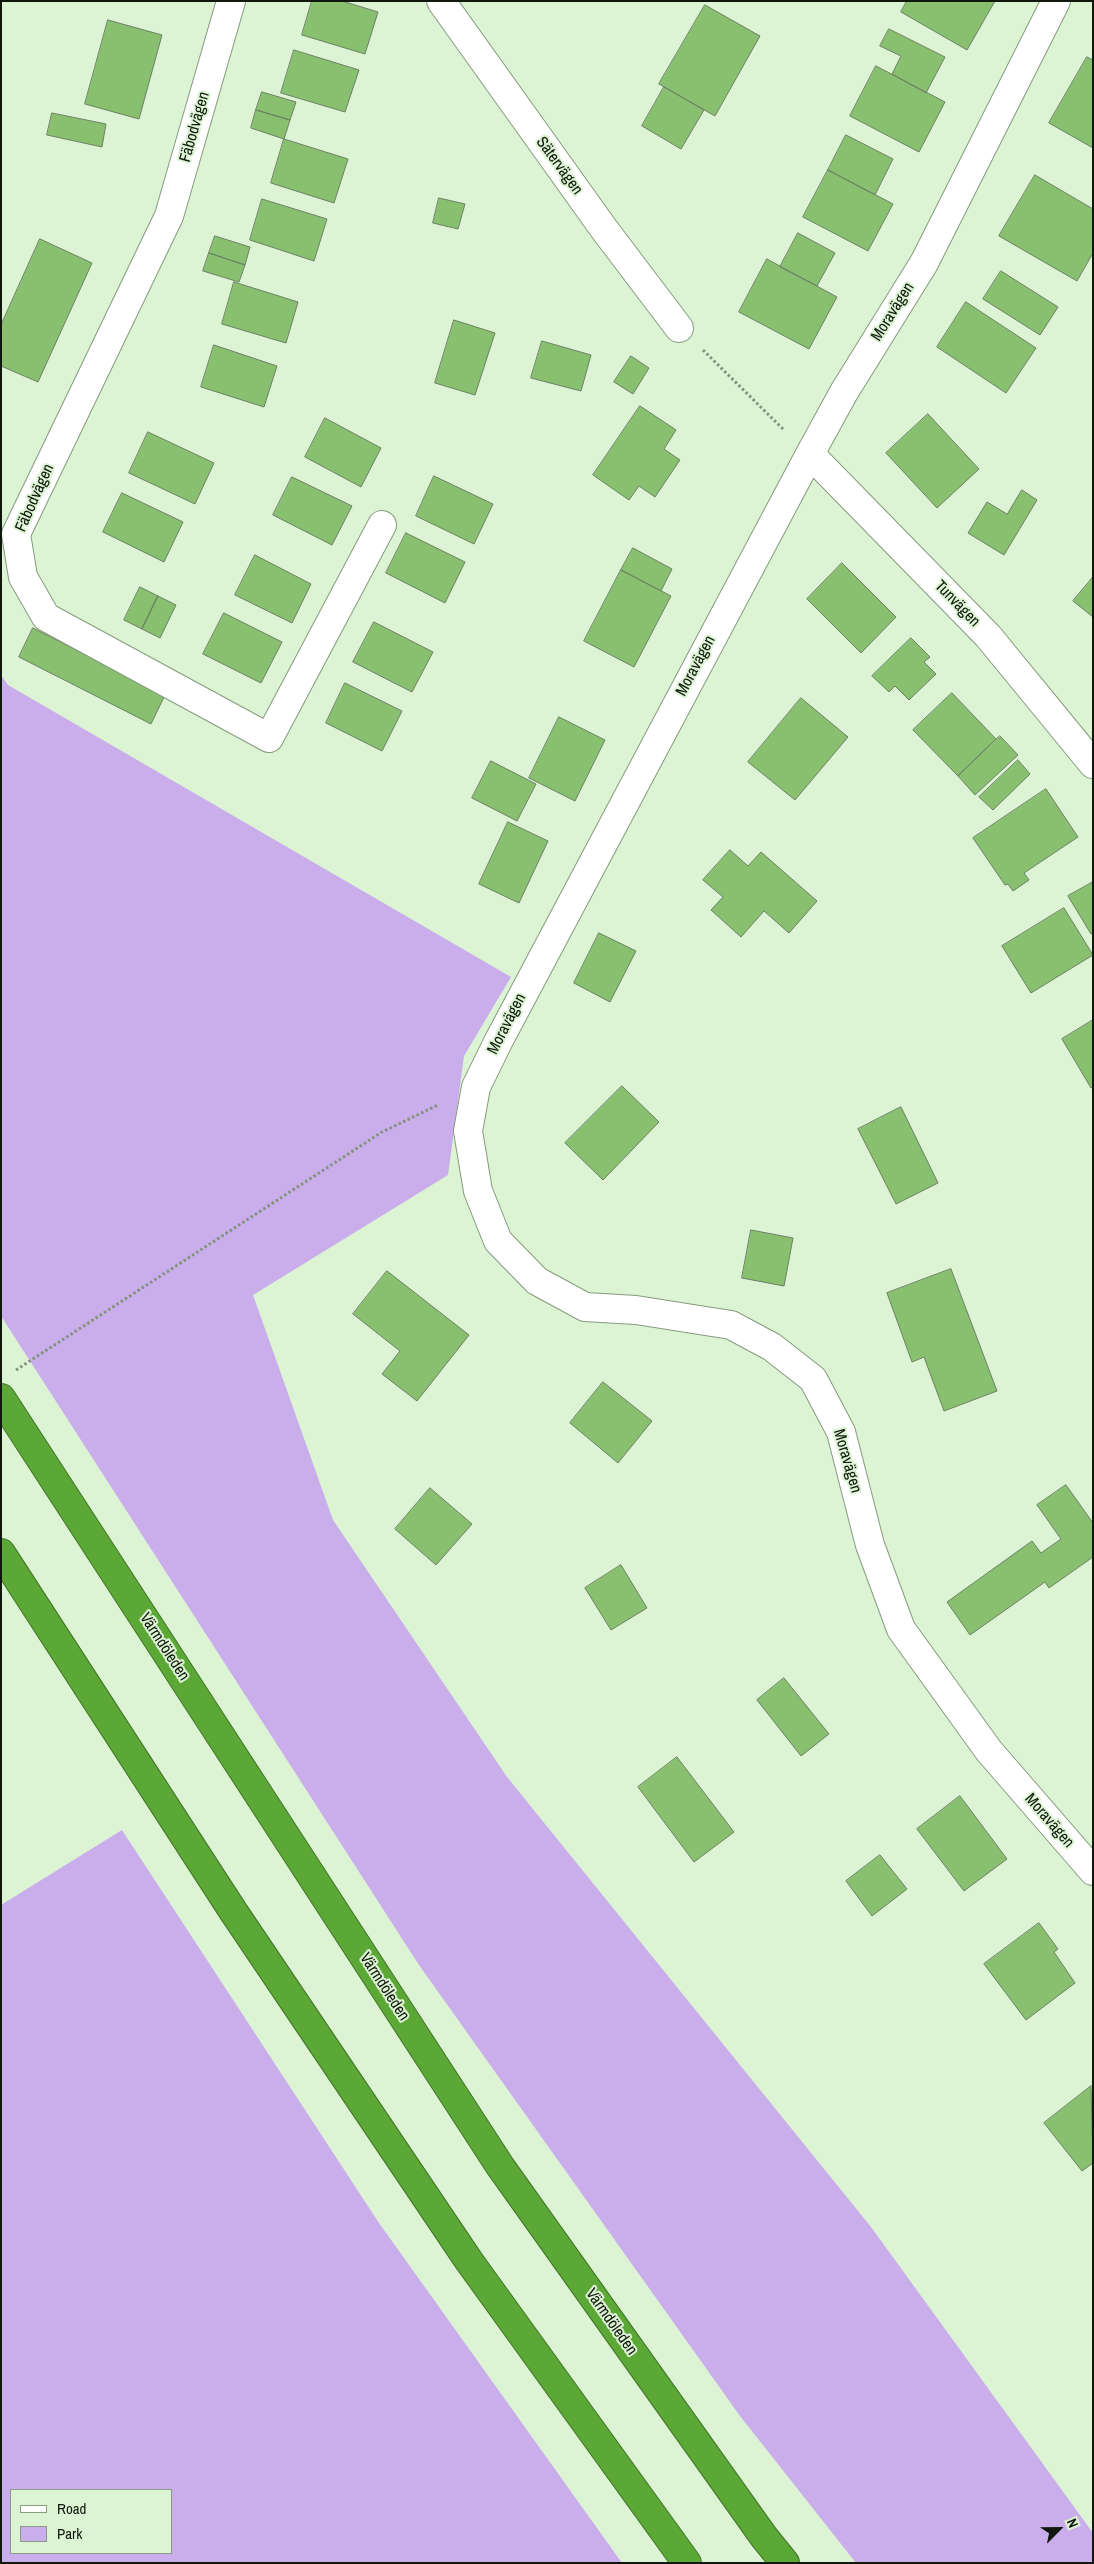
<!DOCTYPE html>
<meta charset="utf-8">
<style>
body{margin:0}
#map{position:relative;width:1094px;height:2564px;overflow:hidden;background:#dcf3d4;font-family:"Archivo Narrow",sans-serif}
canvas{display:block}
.frame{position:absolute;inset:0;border:2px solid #10170d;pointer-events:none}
.legend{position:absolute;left:10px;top:2489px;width:162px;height:65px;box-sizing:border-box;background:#dcf3d4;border:1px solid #8a9b84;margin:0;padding:6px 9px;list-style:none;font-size:15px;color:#10170d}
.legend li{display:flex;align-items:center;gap:10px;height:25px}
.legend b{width:25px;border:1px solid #8a9b84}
.north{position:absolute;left:1034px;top:2504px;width:50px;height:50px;-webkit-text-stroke:4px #dcf3d4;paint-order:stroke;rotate:67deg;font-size:14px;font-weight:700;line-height:20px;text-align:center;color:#10170d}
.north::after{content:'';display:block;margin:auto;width:18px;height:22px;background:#10170d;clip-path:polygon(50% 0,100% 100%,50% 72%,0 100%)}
</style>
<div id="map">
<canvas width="1094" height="2564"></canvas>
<div class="frame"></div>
<ul class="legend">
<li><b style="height:6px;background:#fff"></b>Road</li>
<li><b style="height:14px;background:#caadeb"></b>Park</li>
</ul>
<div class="north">N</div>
</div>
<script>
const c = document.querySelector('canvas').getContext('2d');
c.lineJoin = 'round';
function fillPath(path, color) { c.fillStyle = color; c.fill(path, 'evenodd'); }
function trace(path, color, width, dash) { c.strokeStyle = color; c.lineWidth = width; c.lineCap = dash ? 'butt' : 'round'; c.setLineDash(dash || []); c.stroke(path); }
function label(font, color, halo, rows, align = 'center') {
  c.font = font + ' "Archivo Narrow",sans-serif'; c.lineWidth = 4; c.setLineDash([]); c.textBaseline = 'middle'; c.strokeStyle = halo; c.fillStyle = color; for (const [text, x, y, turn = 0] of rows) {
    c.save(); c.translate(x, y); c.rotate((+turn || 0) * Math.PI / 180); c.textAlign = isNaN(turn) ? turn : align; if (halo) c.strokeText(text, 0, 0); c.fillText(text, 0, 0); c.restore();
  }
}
fillPath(new Path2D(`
 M 1,675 L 8,685 L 511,977 L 464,1056 L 448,1175 L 253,1295 L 333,1520 L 507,1777 L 871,2227 L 1093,2533 L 1093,2563 L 856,2563 L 740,2416 L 419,1965 L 1,1316 Z
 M 122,1830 L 379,2223 L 622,2563 L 1,2563 L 1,1905 ZM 11,2490 L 171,2490 L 171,2553 L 11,2553 Z`), '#caadeb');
const building = new Path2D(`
 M 312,1 L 342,1 L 378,12 L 365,54 L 302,35 Z
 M 907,1 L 995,1 L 967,50 L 901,12 Z
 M 705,5 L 760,36 L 715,116 L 659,84 Z
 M 108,20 L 162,35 L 139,119 L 85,104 Z
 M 889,29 L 945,57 L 926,93 L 892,74 L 901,56 L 880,46 Z
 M 294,50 L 359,70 L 345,112 L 281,93 Z
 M 1087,57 L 1093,60 L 1093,148 L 1049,123 Z
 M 876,66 L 945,102 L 919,152 L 850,116 Z
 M 664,87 L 704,110 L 681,149 L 642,126 Z
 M 262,92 L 296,102 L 290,120 L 256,110 Z
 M 256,110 L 290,120 L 284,139 L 251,128 Z
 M 52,113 L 106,124 L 102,147 L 47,135 Z
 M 846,135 L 893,159 L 875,195 L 828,170 Z
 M 284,139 L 348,159 L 334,203 L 271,183 Z
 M 828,170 L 893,204 L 868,251 L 803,217 Z
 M 1035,175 L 1093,209 L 1093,253 L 1077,281 L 999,236 Z
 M 439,198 L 465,204 L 458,229 L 433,223 Z
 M 262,199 L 327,219 L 314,261 L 250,240 Z
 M 798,233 L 835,253 L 817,286 L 780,267 Z
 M 215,236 L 250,247 L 245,265 L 209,253 Z
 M 40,239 L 92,263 L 38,382 L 1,366 L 1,325 Z
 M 209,253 L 245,265 L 239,282 L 203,271 Z
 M 767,259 L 837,297 L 809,349 L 739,312 Z
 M 1001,271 L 1058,307 L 1040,335 L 983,299 Z
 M 234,282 L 298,302 L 286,343 L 222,324 Z
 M 966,302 L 1036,348 L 1006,393 L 937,347 Z
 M 454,320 L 495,333 L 475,395 L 435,383 Z
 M 542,341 L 591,355 L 581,391 L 531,378 Z
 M 214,345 L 277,366 L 264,407 L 201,387 Z
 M 631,356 L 649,368 L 633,394 L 614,382 Z
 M 640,406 L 676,430 L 664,449 L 680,460 L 655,497 L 639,486 L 629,500 L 593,475 Z
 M 928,414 L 979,469 L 937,508 L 886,453 Z
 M 325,418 L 381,448 L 361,487 L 305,457 Z
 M 148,432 L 214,463 L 195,504 L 129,473 Z
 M 434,476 L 493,504 L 474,544 L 416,516 Z
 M 292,477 L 352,506 L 332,545 L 273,515 Z
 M 1022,490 L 1037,500 L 1004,555 L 968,533 L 987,502 L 1007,514 Z
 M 122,493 L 183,522 L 164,562 L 103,532 Z
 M 406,533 L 465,562 L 445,603 L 386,573 Z
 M 633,548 L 672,569 L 661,591 L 621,570 Z
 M 255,555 L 311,584 L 292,623 L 235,595 Z
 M 842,563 L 896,617 L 861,653 L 807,599 Z
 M 621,570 L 671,596 L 634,667 L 584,641 Z
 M 1093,577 L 1093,617 L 1073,601 Z
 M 140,587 L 158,596 L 142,629 L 124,620 Z
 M 158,596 L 176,605 L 160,638 L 142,629 Z
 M 224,613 L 282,642 L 261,683 L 203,654 Z
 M 374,622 L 433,652 L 412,692 L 353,662 Z
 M 33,628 L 165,695 L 151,724 L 19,657 Z
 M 911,638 L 930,657 L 924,662 L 936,674 L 909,700 L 895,686 L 889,692 L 872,676 Z
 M 345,683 L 402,711 L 382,751 L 326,723 Z
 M 952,693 L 996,739 L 958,776 L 913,730 Z
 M 801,698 L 848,737 L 795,800 L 748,762 Z
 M 559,717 L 605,740 L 575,801 L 529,778 Z
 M 1000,736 L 1018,755 L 975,795 L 958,776 Z
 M 1018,760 L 1030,774 L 993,810 L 979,797 Z
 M 491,761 L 536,784 L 517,821 L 472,798 Z
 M 1046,789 L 1078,837 L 1024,873 L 1029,880 L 1013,891 L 1008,884 L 1005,885 L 973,838 Z
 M 508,822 L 548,841 L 519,903 L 479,884 Z
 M 730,850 L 748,866 L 761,852 L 817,901 L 789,933 L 764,911 L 741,937 L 711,910 L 723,897 L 703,880 Z
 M 1093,882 L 1093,933 L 1091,934 L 1068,896 Z
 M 1064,908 L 1093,955 L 1031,993 L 1002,946 Z
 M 599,933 L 636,951 L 610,1002 L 574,983 Z
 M 1093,1020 L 1093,1087 L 1091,1088 L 1062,1039 Z
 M 622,1086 L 659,1122 L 603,1180 L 565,1143 Z
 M 901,1107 L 938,1183 L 896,1204 L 858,1129 Z
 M 751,1230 L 793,1238 L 784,1286 L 742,1278 Z
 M 951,1269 L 997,1391 L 944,1411 L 924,1357 L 912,1362 L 887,1293 Z
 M 387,1271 L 469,1335 L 417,1401 L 382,1374 L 400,1351 L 353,1314 Z
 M 603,1382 L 652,1421 L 618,1463 L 570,1423 Z
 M 1066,1485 L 1093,1523 L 1093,1557 L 1049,1588 L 1045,1582 L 970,1635 L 947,1602 L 1032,1541 L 1041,1553 L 1061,1539 L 1037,1505 Z
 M 430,1488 L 472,1524 L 436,1565 L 395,1529 Z
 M 621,1565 L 647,1608 L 611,1630 L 585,1588 Z
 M 784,1678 L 829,1734 L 801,1756 L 757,1700 Z
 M 677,1757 L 734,1832 L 694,1862 L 638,1787 Z
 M 960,1796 L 1007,1859 L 964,1891 L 917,1829 Z
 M 880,1855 L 907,1889 L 872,1916 L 846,1881 Z
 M 1039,1923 L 1058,1949 L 1054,1952 L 1075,1983 L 1026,2020 L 984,1964 Z
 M 1091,2086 L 1093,2163 L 1082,2171 L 1044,2123 Z`);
fillPath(building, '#88c070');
trace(building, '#6c8064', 1);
const minor = new Path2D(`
 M 231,1 L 169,216 L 16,534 L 23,577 L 46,617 L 269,738 L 382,525
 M 441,1 L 604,229 L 679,328
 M 1056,1 L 924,263 L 844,392 L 810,454 L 498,1042 L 476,1087 L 468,1131 L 478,1191 L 498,1241 L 537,1281 L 585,1307 L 636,1310 L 731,1325 L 772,1347 L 813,1379 L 841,1432 L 870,1545 L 901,1629 L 989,1751 L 1093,1871
 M 810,454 L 988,636 L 1093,764`);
const motorway = new Path2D(`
 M 1,1398 L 500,2166 L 764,2537 L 785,2563
 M 1,1553 L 233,1911 L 469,2261 L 687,2563`);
trace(minor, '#869b7e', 30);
trace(motorway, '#417528', 30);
trace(new Path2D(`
 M 703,350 L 784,430
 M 16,1370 L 382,1132 L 438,1105`), '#82927c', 3, [2.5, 2.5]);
trace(minor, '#fff', 28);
trace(motorway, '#5ca836', 28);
label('16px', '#10170d', '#dcf3d4', [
 ["Fäbodvägen",195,127,-74],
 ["Sätervägen",559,166,54],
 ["Moravägen",893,312,-58],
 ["Fäbodvägen",35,498,-66],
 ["Tunvägen",957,604,46],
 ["Moravägen",696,666,-62],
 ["Moravägen",507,1024,-63],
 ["Moravägen",847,1461,74],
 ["Värmdöleden",164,1647,57],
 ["Moravägen",1049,1821,49],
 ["Värmdöleden",384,1987,57],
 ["Värmdöleden",611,2322,55]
]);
</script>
